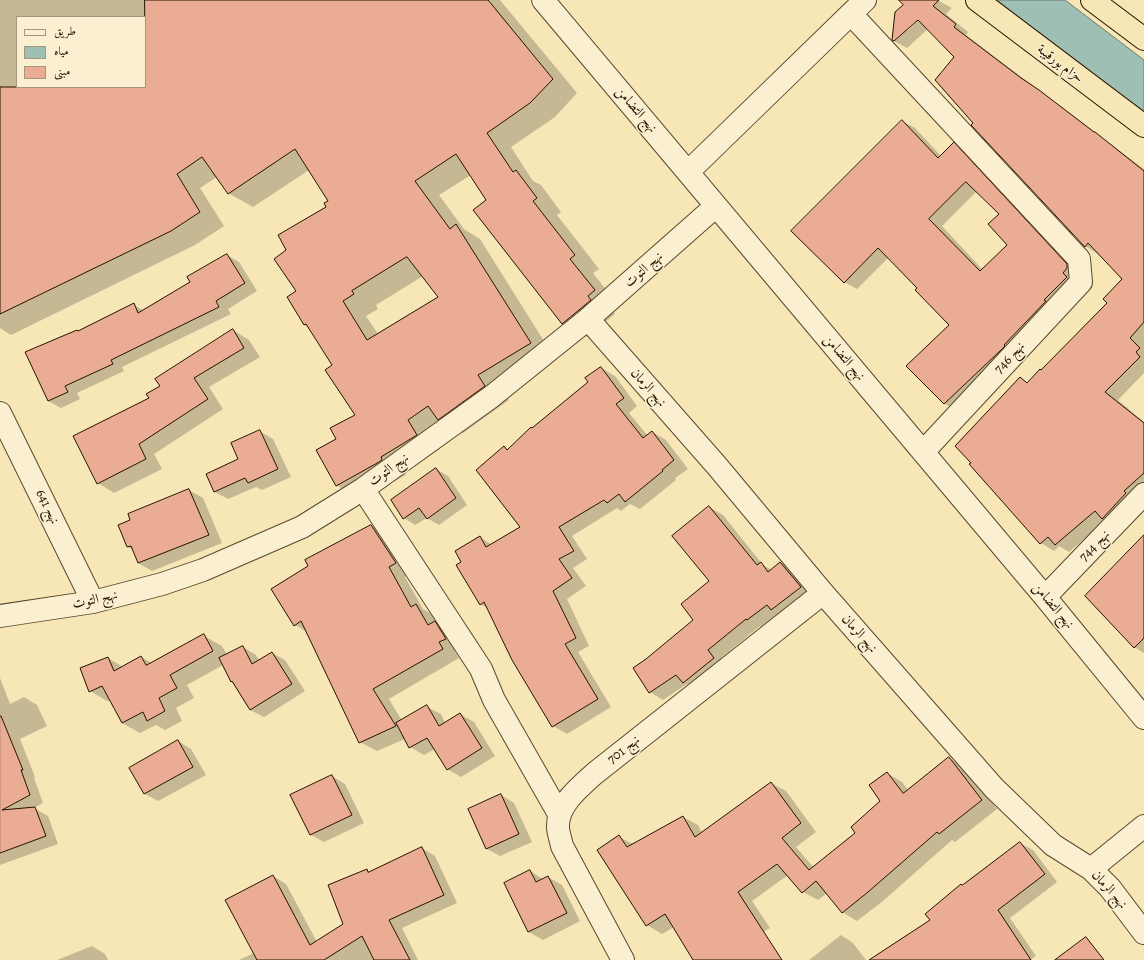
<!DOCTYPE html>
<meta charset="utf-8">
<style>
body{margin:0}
#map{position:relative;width:1144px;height:960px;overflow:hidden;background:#f7e7b7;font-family:Alegreya,Amiri,serif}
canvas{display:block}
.legend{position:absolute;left:16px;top:16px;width:130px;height:72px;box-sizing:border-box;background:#faefd0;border:1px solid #a5977d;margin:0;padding:5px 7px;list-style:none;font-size:12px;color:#251300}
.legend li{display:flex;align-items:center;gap:8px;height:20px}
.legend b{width:20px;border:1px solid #a5977d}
</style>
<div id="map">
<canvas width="1144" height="960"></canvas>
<ul class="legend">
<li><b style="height:5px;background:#faefd0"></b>طريق</li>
<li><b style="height:11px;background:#9ebfb4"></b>مياه</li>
<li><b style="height:11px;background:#eaac92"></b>مبنى</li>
</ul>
</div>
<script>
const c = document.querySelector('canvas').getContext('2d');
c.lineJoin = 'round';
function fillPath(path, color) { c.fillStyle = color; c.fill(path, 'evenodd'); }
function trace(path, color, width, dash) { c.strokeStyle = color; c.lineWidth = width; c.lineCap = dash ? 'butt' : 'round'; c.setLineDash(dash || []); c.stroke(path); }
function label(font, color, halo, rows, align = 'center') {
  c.font = font + ' Alegreya,Amiri,serif'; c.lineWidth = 3; c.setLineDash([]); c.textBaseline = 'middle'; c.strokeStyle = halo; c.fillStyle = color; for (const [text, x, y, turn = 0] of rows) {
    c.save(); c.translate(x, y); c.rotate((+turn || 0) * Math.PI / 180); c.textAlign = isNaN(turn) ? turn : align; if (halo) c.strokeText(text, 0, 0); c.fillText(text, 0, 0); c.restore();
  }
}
const water = new Path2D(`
 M 997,0 L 1065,0 L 1144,60 L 1144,111 Z`);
fillPath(water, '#9ebfb4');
trace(water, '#6e7a6c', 1);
fillPath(new Path2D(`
 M 0,0 L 500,0 L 577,93 L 555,117 L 511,147 L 533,181 L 541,185 L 561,212 L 557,215 L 599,269 L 593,273 L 618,305 L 612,310 L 615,314 L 587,337 L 563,323 L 471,175 L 439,195 L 464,229 L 480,239 L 554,357 L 502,389 L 509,400 L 463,433 L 447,424 L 432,435 L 440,449 L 405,472 L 406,474 L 404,476 L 361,499 L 336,485 L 337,440 L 356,415 L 333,366 L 309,327 L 304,325 L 288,250 L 328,208 L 330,201 L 309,170 L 253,207 L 228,193 L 217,177 L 200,188 L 224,226 L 195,245 L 11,335 L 0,328 ZM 17,17 L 145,17 L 145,87 L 17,87 ZM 423,276 L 439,297 L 378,334 L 366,316 L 378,309 L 376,305 Z
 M 900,0 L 939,1 L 952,8 L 946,14 L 968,32 L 966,35 L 1144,169 L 1144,373 L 1118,400 L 1144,422 L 1144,493 L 1107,520 L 1069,552 L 1059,546 L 1054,551 L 1041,543 L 1020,379 L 1028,383 L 1041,371 L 1109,303 L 1124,279 L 1098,254 L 1085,246 L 974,123 L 955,57 L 928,29 L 907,48 L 894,41 L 905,5 ZM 922,17 L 907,31 L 907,28 Z
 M 902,121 L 915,128 L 941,156 L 954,144 L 966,151 L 1079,273 L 957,411 L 944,403 L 950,325 L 918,288 L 889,257 L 857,289 L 844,282 ZM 977,191 L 1000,214 L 1009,245 L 983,270 L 942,226 Z
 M 227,255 L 239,262 L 257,291 L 228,309 L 231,314 L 122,367 L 124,371 L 77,393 L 80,399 L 61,408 L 48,401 L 78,332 L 134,305 L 144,311 L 192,283 Z
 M 233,330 L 249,340 L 260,357 L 209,387 L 223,409 L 154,454 L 162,469 L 114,493 L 98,483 L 150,398 L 161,386 Z
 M 601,368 L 615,376 L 637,406 L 629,413 L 648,436 L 652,432 L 666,440 L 688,469 L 675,478 L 676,480 L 640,509 L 630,504 L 621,511 L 617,508 L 572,536 L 587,559 L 573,568 L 586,586 L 567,599 L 589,646 L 578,652 L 611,707 L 567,734 L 553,726 L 489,609 L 480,604 L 462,562 L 480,537 L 492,545 L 521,527 L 504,447 L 508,450 L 589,382 Z
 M 259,431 L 273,439 L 291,477 L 262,490 L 256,487 L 228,499 L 215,492 L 240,459 Z
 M 436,469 L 448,476 L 467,505 L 439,525 L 427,518 L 415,525 L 404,518 Z
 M 189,490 L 203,498 L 222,543 L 152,571 L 138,563 L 133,550 L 128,547 L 119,525 L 132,520 Z
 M 709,507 L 723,515 L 763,565 L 772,570 L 781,563 L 794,570 L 814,595 L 785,617 L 779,613 L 761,627 L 760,626 L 721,658 L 727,666 L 697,690 L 687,684 L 663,700 L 650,692 L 647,660 L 695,620 L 711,581 Z
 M 371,526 L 388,535 L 412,572 L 405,577 L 423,609 L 433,615 L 438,624 L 451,632 L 461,648 L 455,652 L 459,658 L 389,699 L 402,721 L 427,707 L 441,714 L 445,723 L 460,714 L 474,722 L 495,756 L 461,777 L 447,769 L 435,749 L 424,755 L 410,747 L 405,739 L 377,751 L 360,742 L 307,632 L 295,625 Z
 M 1144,536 L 1144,653 L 1134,647 Z
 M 204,636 L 222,646 L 227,655 L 243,647 L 256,655 L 259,660 L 272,653 L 285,660 L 305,691 L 264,717 L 250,710 L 231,681 L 223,665 L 187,685 L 194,698 L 176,708 L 182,721 L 165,730 L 156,725 L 140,733 L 122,723 L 110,700 L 107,701 L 90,691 L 108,658 L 123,667 L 141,657 L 152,663 Z
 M 0,678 L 10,704 L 24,697 L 37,705 L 47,726 L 20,739 L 35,777 L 34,778 L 43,803 L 34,808 L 48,816 L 58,844 L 0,865 Z
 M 178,741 L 191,749 L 206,775 L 158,801 L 145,794 Z
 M 949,758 L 964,767 L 997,809 L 955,842 L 952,840 L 883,901 L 857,921 L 842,912 L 827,893 L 818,900 L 803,892 L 788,875 L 752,901 L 770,928 L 757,936 L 771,960 L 694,960 L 674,927 L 662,934 L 647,925 L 599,850 L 619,837 L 633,844 L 683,817 L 698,825 L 702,833 L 771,783 L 786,791 L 816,832 L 796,847 L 814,868 L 857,833 L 882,801 L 887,773 L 902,782 L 908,790 Z
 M 332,776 L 345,784 L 364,823 L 324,842 L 311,835 Z
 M 501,795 L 514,803 L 532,842 L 500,856 L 487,849 L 469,809 Z
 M 1020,843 L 1033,850 L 1057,882 L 1010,918 L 1036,956 L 1030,960 L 871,960 L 932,921 L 962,886 Z
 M 422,848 L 435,856 L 457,903 L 402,928 L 418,960 L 239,960 L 254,953 L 273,876 L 286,884 L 317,942 L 345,924 L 367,870 L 370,872 Z
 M 530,871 L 544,880 L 548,877 L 562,885 L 580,921 L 543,940 L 529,932 L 505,884 Z
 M 841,935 L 853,943 L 866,960 L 809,960 Z
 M 92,946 L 105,954 L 108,960 L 57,960 Z`), '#0003');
const building = new Path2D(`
 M 145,0 L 488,0 L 553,79 L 530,103 L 487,133 L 513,172 L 516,170 L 537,198 L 533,201 L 575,255 L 570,259 L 595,290 L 588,296 L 591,300 L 562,324 L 473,210 L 486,200 L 456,154 L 415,181 L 450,229 L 456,224 L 531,343 L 478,375 L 485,386 L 438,420 L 428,406 L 408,420 L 417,435 L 381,457 L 382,460 L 379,462 L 336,486 L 316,450 L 336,439 L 330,428 L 355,415 L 325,370 L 332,365 L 306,324 L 304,325 L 287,297 L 296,291 L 274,259 L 286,250 L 278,235 L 326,207 L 324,203 L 328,201 L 295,149 L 228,194 L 202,157 L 177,174 L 200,212 L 171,231 L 0,314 L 0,87 L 145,87 ZM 407,257 L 438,297 L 367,340 L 343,301 L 354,294 L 352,291 Z
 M 899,0 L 939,0 L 933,6 L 956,24 L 954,27 L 1021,78 L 1039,90 L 1094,132 L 1095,132 L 1144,171 L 1144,322 L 1130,338 L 1140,348 L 1136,352 L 1140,357 L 1105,392 L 1144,423 L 1144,473 L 1124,491 L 1126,493 L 1102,519 L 1095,511 L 1055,545 L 1048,537 L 1040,544 L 969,464 L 971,463 L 955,446 L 1020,377 L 1027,383 L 1040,369 L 1041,370 L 1107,303 L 1103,299 L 1122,279 L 1088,243 L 1085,247 L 971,125 L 973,123 L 935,80 L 954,57 L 918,20 L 894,41 L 892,40 L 895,12 L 903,5 Z
 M 902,120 L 938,158 L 954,142 L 1067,264 L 1067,268 L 1063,273 L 1067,277 L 1044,300 L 1046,301 L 1004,345 L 1005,346 L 1001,350 L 944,404 L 906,366 L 949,325 L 915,290 L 917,288 L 878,248 L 844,283 L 791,231 ZM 966,182 L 999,214 L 988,224 L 1007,245 L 980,271 L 929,219 Z
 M 227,254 L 245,283 L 216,301 L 219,307 L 111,360 L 113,364 L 65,386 L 68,392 L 48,401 L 25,352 L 77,330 L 78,331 L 134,303 L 138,313 L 190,282 L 187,277 Z
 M 233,329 L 244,348 L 194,378 L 208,399 L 139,444 L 146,459 L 97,484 L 73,436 L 149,398 L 146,394 L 160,386 L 155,379 Z
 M 601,367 L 624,398 L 616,404 L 643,438 L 652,431 L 674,460 L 662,470 L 663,471 L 625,502 L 619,494 L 607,503 L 604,500 L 559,527 L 574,551 L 559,559 L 572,578 L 553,591 L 576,638 L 565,644 L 598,699 L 552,727 L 512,660 L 484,602 L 480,605 L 456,565 L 461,562 L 455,551 L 480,536 L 486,547 L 520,527 L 476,470 L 504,446 L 507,450 L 531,427 L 532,428 L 588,382 L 585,378 Z
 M 260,430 L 278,469 L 248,483 L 245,478 L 214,492 L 206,474 L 238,459 L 231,443 Z
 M 436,468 L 456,498 L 427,519 L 419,508 L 403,519 L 391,500 Z
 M 189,489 L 209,535 L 138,563 L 131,546 L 127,547 L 118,525 L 130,520 L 128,514 Z
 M 709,506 L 757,565 L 761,562 L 768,572 L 780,562 L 801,587 L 771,610 L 767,605 L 747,620 L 746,619 L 708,650 L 714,658 L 683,683 L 676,675 L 649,693 L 633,668 L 646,659 L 693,620 L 681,604 L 709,581 L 672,536 Z
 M 371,525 L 396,563 L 389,567 L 411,607 L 416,604 L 428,625 L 435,621 L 446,639 L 439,642 L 443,649 L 373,689 L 396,726 L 359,743 L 301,621 L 294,626 L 271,589 L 308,566 L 305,560 Z
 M 1144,535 L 1144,638 L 1134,648 L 1085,596 Z
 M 204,634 L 213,651 L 170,675 L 177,688 L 159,698 L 165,711 L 147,721 L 143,712 L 122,723 L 102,686 L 89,692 L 80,668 L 108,657 L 114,671 L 141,656 L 146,665 Z
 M 243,646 L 252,664 L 272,652 L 292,684 L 250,710 L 232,681 L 231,682 L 219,658 Z
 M 427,705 L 439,726 L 460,713 L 482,748 L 447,770 L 427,738 L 409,748 L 396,723 Z
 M 0,716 L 1,716 L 23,770 L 21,770 L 30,795 L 2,810 L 35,807 L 46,836 L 0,853 Z
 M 178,740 L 193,767 L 144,794 L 129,768 Z
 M 949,757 L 982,800 L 939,834 L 937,832 L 868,892 L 842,913 L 816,881 L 802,893 L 777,864 L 738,892 L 782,960 L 693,960 L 665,914 L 646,926 L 597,850 L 619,835 L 627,847 L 683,816 L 695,837 L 771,782 L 801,823 L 782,838 L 809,870 L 855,833 L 851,827 L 880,801 L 869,785 L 887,772 L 903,793 Z
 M 332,775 L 352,815 L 310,835 L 290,795 Z
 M 501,794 L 519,834 L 486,849 L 468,809 Z
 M 1020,842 L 1045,874 L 998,910 L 1031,960 L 869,960 L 930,920 L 925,914 L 961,884 L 962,885 Z
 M 422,847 L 444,895 L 389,920 L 410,960 L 374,960 L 362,936 L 324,960 L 257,960 L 225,900 L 273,875 L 310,945 L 343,924 L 328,885 L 367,869 L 368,872 Z
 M 530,870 L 536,882 L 548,876 L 567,913 L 528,932 L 504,883 Z
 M 1086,937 L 1104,960 L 1055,960 Z`);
fillPath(building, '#eaac92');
trace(building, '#251300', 1);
const minor = new Path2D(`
 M 543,0 L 1045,597 L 1144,718
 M 851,14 L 1079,259 L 1081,282 L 923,452
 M 688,172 L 865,0
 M 588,319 L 717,466 L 823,593 L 994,788 L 1053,845 L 1091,869 L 1110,888 L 1144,933
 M 0,413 L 93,602
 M 363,489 L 481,669 L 494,700 L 559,814
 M 1045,597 L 1144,494
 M 0,616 L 93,602 L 162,584 L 203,570 L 302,527 L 363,489 L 491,397 L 588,319 L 716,206
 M 1091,869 L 1144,826
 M 623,960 L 562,846 C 561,840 558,833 558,827 C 557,805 579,788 594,774 L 823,593`);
const highway = new Path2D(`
 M 977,0 L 1144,126
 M 1092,0 L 1144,39`);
trace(minor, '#5a482e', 24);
trace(highway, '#251300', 24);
trace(minor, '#faefd0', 22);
trace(highway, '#f7e7b7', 22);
label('14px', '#251300', '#faefd0', [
 ["حزام بورقيبة",1060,64,37],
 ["نهج التضامن",636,110,50],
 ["نهج التوت",644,270,-41],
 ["نهج التضامن",844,358,50],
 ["نهج 746",1010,358,-47],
 ["نهج الرمان",648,388,49],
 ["نهج التوت",389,470,-36],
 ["نهج 641",47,507,64],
 ["نهج 744",1095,546,-46],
 ["نهج التوت",95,600,-12],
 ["نهج التضامن",1053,606,50],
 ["نهج الرمان",859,634,49],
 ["نهج 701",624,750,-38],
 ["نهج الرمان",1109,890,49]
]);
</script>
